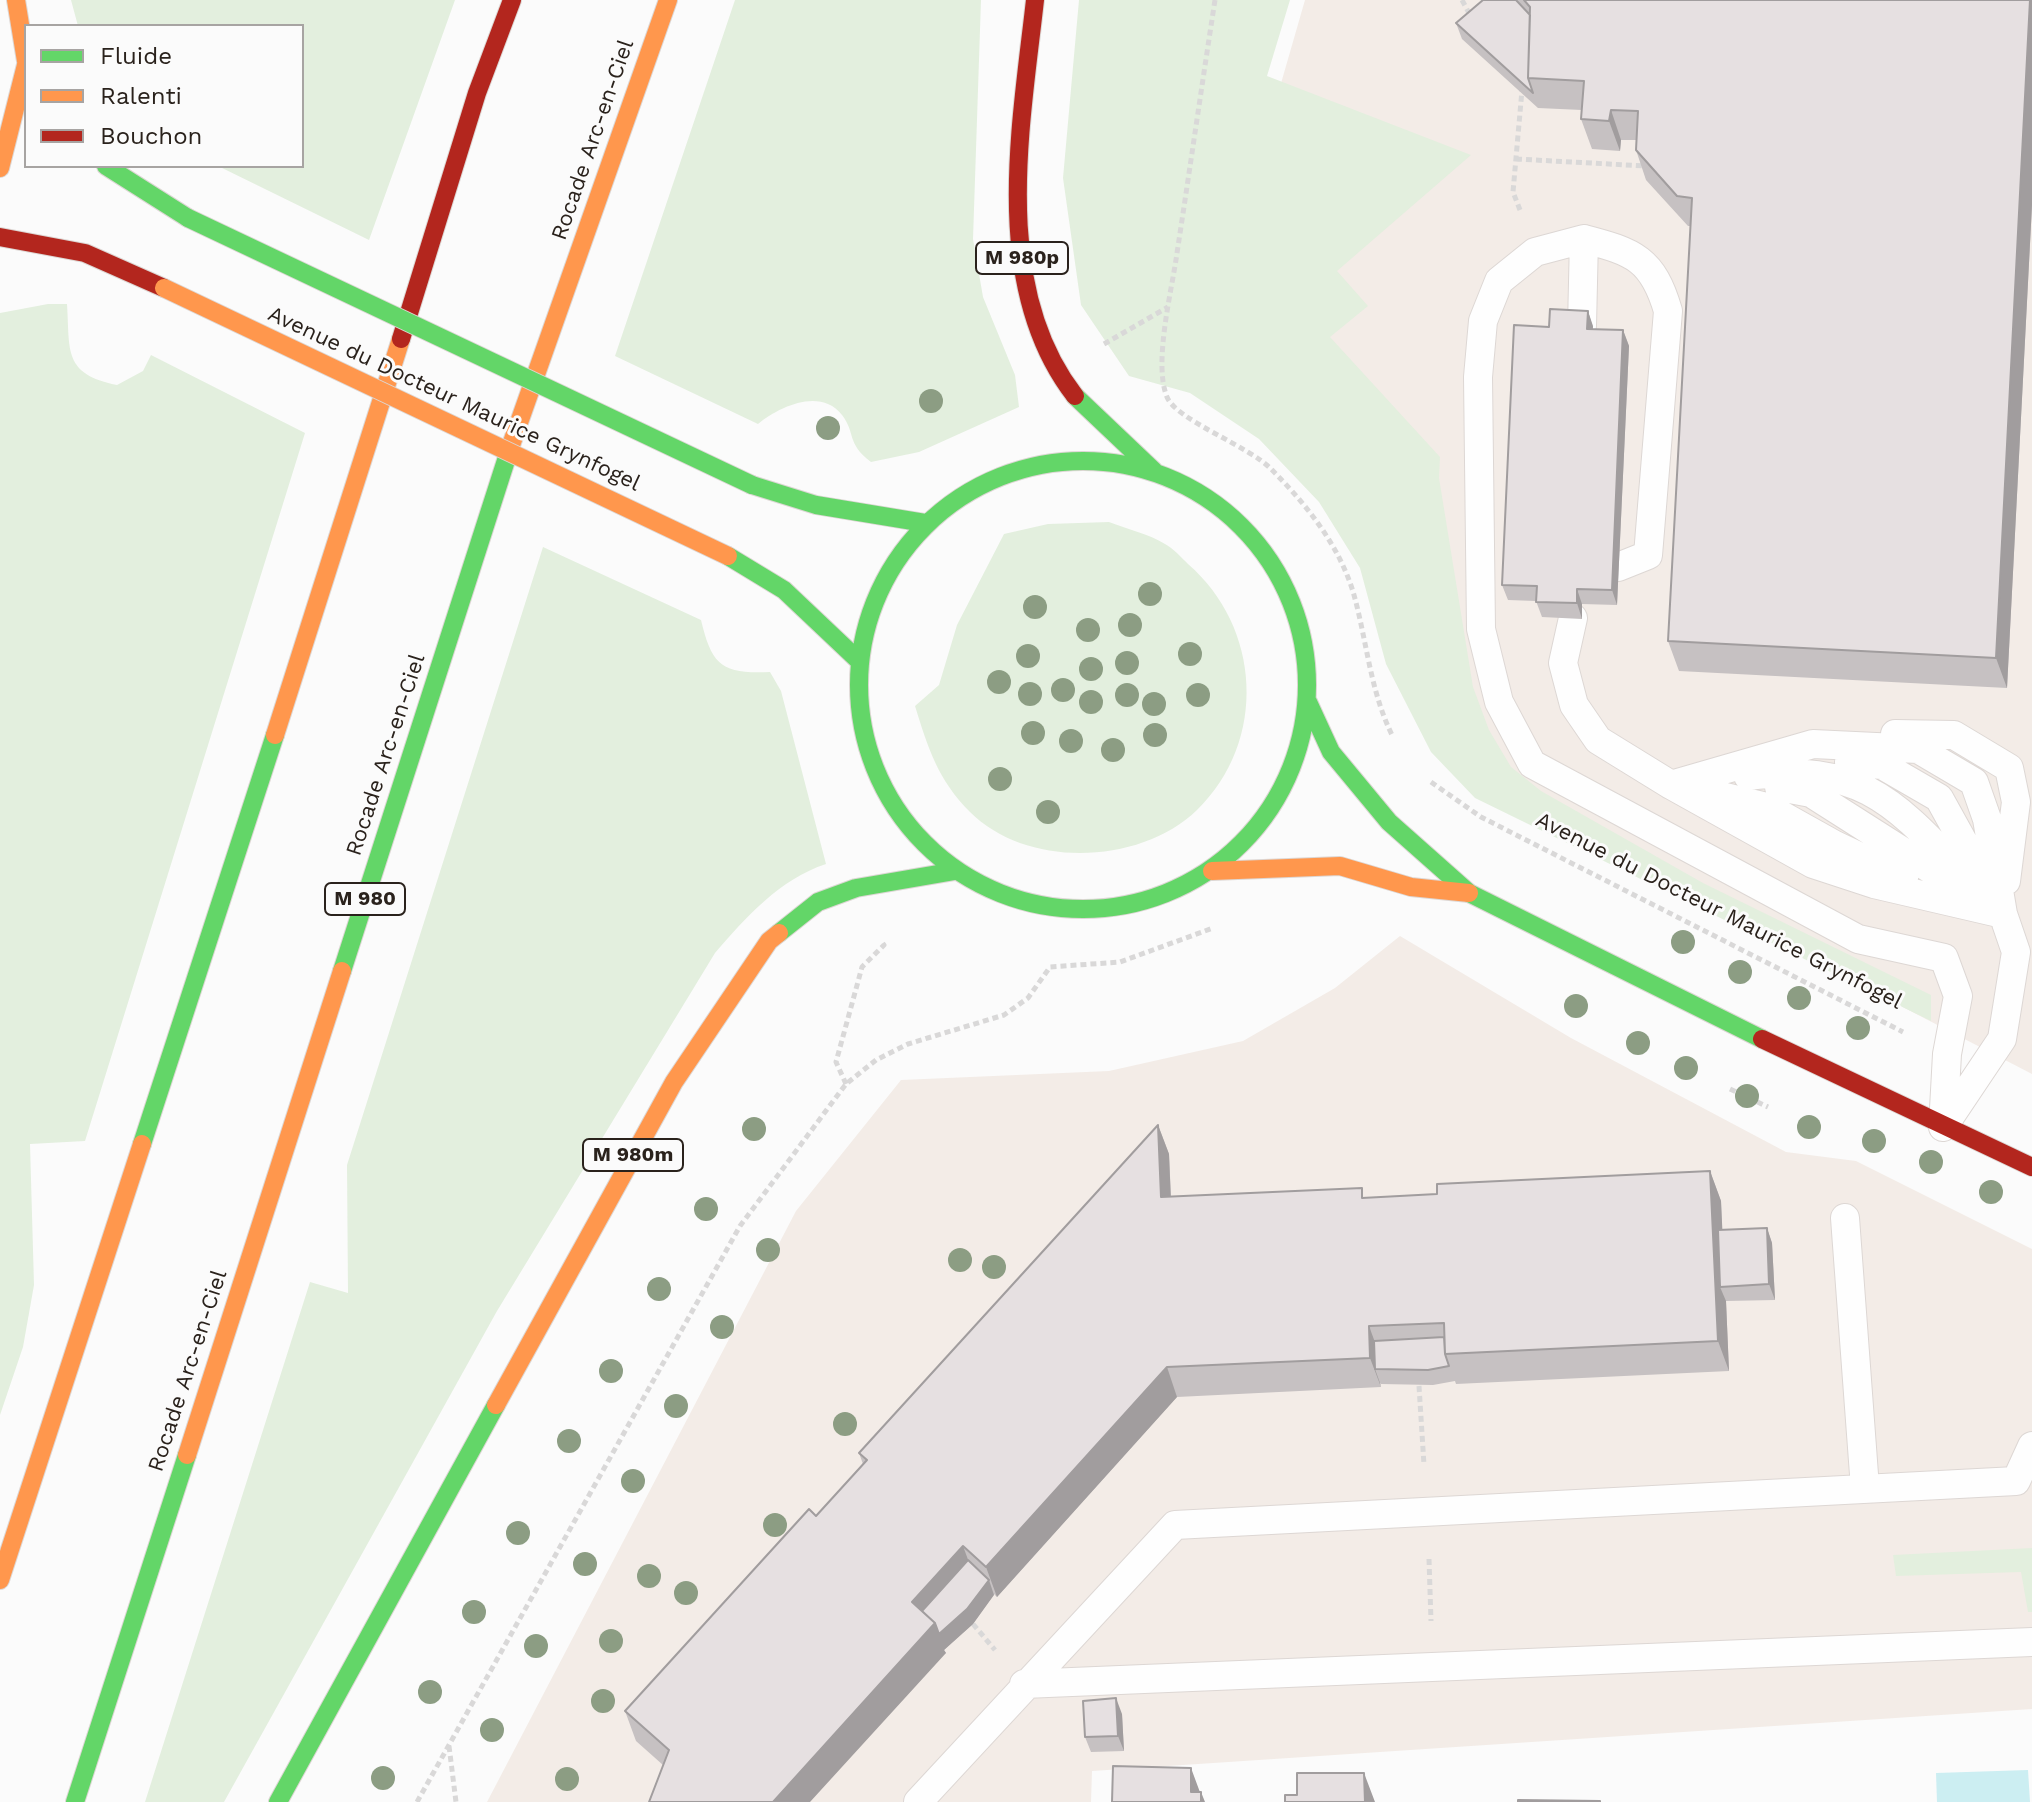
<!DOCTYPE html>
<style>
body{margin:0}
#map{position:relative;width:2032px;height:1802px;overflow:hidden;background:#fbfbfb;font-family:"Work Sans",sans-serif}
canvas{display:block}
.legend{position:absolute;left:24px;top:24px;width:280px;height:144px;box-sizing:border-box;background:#fbfbfb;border:2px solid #a7a4a2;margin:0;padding:10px 14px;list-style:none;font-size:24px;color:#2a221c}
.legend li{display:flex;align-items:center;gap:16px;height:40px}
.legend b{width:40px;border:2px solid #a7a4a2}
</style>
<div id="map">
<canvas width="2032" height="1802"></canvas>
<ul class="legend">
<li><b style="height:10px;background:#63d668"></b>Fluide</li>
<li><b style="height:10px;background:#ff974d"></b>Ralenti</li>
<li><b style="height:10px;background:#b3261e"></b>Bouchon</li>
</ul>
</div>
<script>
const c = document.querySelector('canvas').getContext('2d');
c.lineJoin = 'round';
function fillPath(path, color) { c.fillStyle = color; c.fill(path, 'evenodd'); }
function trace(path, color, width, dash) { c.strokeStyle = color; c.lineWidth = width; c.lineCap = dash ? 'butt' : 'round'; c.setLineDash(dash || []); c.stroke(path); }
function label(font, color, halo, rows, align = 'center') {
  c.font = font + ' "Work Sans",sans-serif'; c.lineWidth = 6; c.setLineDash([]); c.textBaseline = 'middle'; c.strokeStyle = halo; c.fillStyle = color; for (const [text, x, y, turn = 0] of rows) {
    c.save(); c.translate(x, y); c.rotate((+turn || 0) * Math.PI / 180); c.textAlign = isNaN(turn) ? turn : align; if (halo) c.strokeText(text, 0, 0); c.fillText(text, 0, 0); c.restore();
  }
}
fillPath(new Path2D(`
 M 1305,0 L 2032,0 L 2032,1074 L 1868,989 L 1473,770 L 1405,577 L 1199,368 Z
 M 1400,936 L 1571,1038 L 1786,1152 L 1856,1161 L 2032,1249 L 2032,1709 L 1092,1771 L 1091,1802 L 487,1802 L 796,1211 L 901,1080 L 1109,1071 L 1243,1041 L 1335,988 Z`), '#f3ece7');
fillPath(new Path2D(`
 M 71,0 L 455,0 L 369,240 L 218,166 L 302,166 L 302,26 L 78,26 Z
 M 735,0 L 981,0 L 973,239 L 983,297 L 1015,375 L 1019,407 L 919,452 L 871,462 C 846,443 856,433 842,415 C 820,387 779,407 758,424 L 615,356 Z
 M 1079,0 L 1290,0 L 1267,76 L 1471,155 L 1337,271 L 1368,306 L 1330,337 L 1440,457 L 1439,478 L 1473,687 L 1489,730 L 1511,767 L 1541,791 L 1703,883 L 1931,995 L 1931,1021 L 1475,798 L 1431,752 L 1386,664 L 1360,568 L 1319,502 L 1259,439 L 1190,393 L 1129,376 L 1081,305 L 1063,178 Z
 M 48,304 L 67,304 C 70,351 63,374 117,385 L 143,371 L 151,355 L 305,433 L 85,1141 L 30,1144 L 34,1285 L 23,1347 L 0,1415 L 0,313 Z
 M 1109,522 C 1127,529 1149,534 1165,544 C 1174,549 1181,557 1188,564 C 1261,627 1268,741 1197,810 C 1140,865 1027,869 970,812 C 938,780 928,748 915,706 L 939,685 L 957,625 L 1004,534 L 1048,524 Z
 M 543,547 L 701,620 C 712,666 722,674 770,672 L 781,691 L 826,864 C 780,879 746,917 715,953 L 497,1311 L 224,1802 L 145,1802 L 310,1282 L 348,1293 L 347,1165 Z
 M 2032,1548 L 2032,1612 L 2028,1612 L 2021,1572 L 1896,1576 L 1893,1555 Z`), '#e3efde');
fillPath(new Path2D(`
 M 2028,1770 L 2030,1802 L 1937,1802 L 1936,1773 Z`), '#cceef2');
const lane = new Path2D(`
 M 1584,239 C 1634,252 1653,259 1668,311 L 1648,555 L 1618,567
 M 1582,326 L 1584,239 L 1535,252 L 1499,281 L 1483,321 L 1478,377 L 1481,629 L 1499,702 L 1532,764 L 1858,939 L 1944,958 L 1958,996 L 1947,1054 L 1943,1127
 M 1573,618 L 1563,663 L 1574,705 L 1598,740 L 1671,785 L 1813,864 L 1874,884 L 2003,914
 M 1895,734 L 1954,735 L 2009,768 L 2016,802 L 2006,881
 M 1849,762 L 1882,765 L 1939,798 L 1991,892
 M 1748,776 C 1872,760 1903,814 1982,893
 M 1671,785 L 1813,744 L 1918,749 L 1974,782 L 1987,819 L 2003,914 L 2016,952 L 2002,1039 L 1943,1127
 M 1779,787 L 1811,793 L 1968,893
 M 1697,790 L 1767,807 L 1835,845 L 1904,878
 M 1845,1218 L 1865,1488
 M 1024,1684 L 2032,1642
 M 918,1802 L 1175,1525 L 2016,1481 L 2032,1446`);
const fast = new Path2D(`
 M 106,166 L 188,218
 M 1075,396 L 1154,471
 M859 685a224 224 0 1 1 448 0a224 224 0 1 1-448 0Z
 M 752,485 L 816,505 L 925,523
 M 728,556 L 784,590 L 858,660
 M 1308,702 L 1331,752 L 1389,822 L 1469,893 L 1762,1039
 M 779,933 L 818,902 L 856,888 L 955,871
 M 342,971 L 510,448
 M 142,1144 L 275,735
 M 75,1802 L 187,1455
 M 278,1802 L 496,1405`);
const slow = new Path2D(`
 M 16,0 L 26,61
 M 0,168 L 26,65
 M 510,448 L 668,0
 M 275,735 L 401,339
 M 1212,871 L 1340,866 L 1411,887 L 1469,893
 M 496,1405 L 674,1082 L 769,941 L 779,933
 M 187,1455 L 342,971
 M 0,1580 L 142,1144`);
const jam = new Path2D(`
 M 1035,0 C 1021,126 990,287 1075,396
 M 0,237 L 85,253 L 164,288
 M 401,339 L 477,93 L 512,0
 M 1762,1039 L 2032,1167`);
trace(lane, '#ddd7d4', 30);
trace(fast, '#ddd7d4', 20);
trace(slow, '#ddd7d4', 20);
trace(jam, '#ddd7d4', 20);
trace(new Path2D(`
 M 1215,0 C 1202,84 1190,168 1177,253 C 1172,290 1153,363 1167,397 C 1176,420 1249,446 1271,469 C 1306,504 1340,546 1354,595 C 1367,642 1370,690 1392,735
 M 1462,0 L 1470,15
 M 1516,159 L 1646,166
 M 1520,210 L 1513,192 L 1522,90
 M 1104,344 L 1168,307
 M 1431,782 L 1481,817 L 1903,1032
 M 846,1084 L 836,1062 L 862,967 L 884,945 L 881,941
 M 1730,1089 L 1768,1107
 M 1419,1386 L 1424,1465
 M 1429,1559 L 1431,1621
 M 973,1624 L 995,1650
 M 449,1746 L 456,1802
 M 417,1802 L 740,1226 L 846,1084 L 876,1060 L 908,1044 L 1004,1015 L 1028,998 L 1050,967 L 1120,962 L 1213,928`), '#d9d8d8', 5, [6, 4]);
trace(lane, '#fefefe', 28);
trace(fast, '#63d668', 18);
trace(slow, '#ff974d', 18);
trace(jam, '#b3261e', 18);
const fastBridge = new Path2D(`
 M 188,218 L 752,485`);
const slowBridge = new Path2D(`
 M 164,288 L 728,556`);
trace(fastBridge, '#ddd7d4', 20, []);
trace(slowBridge, '#ddd7d4', 20, []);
trace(fastBridge, '#63d668', 18);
trace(slowBridge, '#ff974d', 18);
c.fillStyle = '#8c9d83';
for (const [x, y] of [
 [931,401],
 [828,428],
 [1150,594],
 [1035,607],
 [1130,625],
 [1088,630],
 [1190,654],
 [1028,656],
 [1127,663],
 [1091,669],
 [999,682],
 [1063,690],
 [1030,694],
 [1127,695],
 [1198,695],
 [1091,702],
 [1154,704],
 [1033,733],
 [1155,735],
 [1071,741],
 [1113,750],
 [1000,779],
 [1048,812],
 [1683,942],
 [1740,972],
 [1799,998],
 [1576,1006],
 [1858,1028],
 [1638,1043],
 [1686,1068],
 [1747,1096],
 [1809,1127],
 [754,1129],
 [1874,1141],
 [1931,1162],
 [1991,1192],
 [706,1209],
 [768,1250],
 [960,1260],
 [994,1267],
 [659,1289],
 [722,1327],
 [611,1371],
 [676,1406],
 [845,1424],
 [569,1441],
 [633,1481],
 [775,1525],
 [518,1533],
 [585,1564],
 [649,1576],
 [686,1593],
 [474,1612],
 [611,1641],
 [536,1646],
 [430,1692],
 [603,1701],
 [492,1730],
 [383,1778],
 [567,1779]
]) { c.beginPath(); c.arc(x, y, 12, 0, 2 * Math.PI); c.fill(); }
fillPath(new Path2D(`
 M 1483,0 L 2032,0 L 2032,205 L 2007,688 L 1679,671 L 1668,641 L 1691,226 L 1688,226 L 1646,180 L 1636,150 L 1636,140 L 1621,140 L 1620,151 L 1592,149 L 1581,119 L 1582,110 L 1538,108 L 1462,39 L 1456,23 Z
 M 1588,311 L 1593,329 L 1623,330 L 1629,346 L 1617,605 L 1582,604 L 1582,619 L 1542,617 L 1536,601 L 1508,600 L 1502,585 L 1549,327 Z
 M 1158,1125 L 1169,1154 L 1171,1197 L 1366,1198 L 1437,1194 L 1710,1171 L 1721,1201 L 1722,1230 L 1767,1228 L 1772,1243 L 1775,1300 L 1726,1301 L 1729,1371 L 1456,1384 L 1455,1381 L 1433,1385 L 1381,1384 L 1380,1383 L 1381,1387 L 1177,1397 L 997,1597 L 994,1594 L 973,1624 L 944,1650 L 946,1653 L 663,1765 L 636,1741 L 625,1711 L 816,1516 L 863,1464 L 859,1453 Z
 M 1122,1714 L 1124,1751 L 1091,1752 L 1085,1737 Z`), '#c6c1c2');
fillPath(new Path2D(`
 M 2030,0 L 2032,0 L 2032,205 L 2007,688 L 1996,658 Z
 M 1611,110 L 1621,140 L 1620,151 L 1609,121 Z
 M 1588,311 L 1593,326 L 1592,344 L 1587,329 Z
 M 1623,330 L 1629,346 L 1617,605 L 1612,590 Z
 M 1577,589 L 1582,604 L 1582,619 L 1577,603 Z
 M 1158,1125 L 1169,1154 L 1172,1227 L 1161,1197 Z
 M 1710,1171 L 1721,1201 L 1725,1286 L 1720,1287 L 1726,1301 L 1729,1371 L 1718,1341 Z
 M 1767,1228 L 1772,1243 L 1775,1300 L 1769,1284 Z
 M 1369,1326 L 1380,1356 L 1375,1369 L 1380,1383 L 1381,1387 L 1370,1358 Z
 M 1167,1367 L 1177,1397 L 997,1597 L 986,1567 Z
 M 963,1546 L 974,1576 L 928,1626 L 912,1602 Z
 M 989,1580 L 994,1595 L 973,1624 L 944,1650 L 946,1653 L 810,1802 L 773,1802 L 935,1623 Z
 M 1116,1698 L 1122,1714 L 1124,1751 L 1118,1736 Z
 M 1191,1768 L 1201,1795 L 1201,1792 L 1205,1802 L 1194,1802 L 1191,1792 Z
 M 1364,1773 L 1375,1802 L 1365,1802 Z`), '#a19d9e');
const building = new Path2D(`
 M 1483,0 L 1516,0 L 1530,15 L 1528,78 L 1533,93 L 1456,23 Z
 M 1524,0 L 2030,0 L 1996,658 L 1668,641 L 1692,198 L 1677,196 L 1636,150 L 1638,111 L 1611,110 L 1609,121 L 1581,119 L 1584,81 L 1528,78 L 1530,7 Z
 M 1550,309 L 1588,311 L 1587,329 L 1623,330 L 1612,590 L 1577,589 L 1577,603 L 1536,602 L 1537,586 L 1502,585 L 1514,325 L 1549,327 Z
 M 1158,1125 L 1161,1197 L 1362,1188 L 1362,1198 L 1437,1194 L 1437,1184 L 1710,1171 L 1718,1341 L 1445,1354 L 1444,1323 L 1369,1326 L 1370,1358 L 1167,1367 L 986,1567 L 963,1546 L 912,1602 L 935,1623 L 773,1802 L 649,1802 L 669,1750 L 625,1711 L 809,1509 L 816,1516 L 867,1460 L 859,1453 Z
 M 1767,1228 L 1769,1284 L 1720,1287 L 1718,1230 Z
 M 1444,1337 L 1445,1354 L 1449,1366 L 1428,1370 L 1375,1369 L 1374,1341 Z
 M 968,1560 L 989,1580 L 967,1609 L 939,1634 L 935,1623 L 922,1611 Z
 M 1116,1698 L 1118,1736 L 1085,1737 L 1083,1701 Z
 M 1113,1766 L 1191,1768 L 1191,1792 L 1201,1792 L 1201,1802 L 1112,1802 Z
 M 1297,1773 L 1364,1773 L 1365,1802 L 1285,1802 L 1285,1795 L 1297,1795 Z
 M 1518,1800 L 1600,1801 L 1600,1802 L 1518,1802 Z`);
fillPath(building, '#e6e0e1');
trace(building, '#a19d9e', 2);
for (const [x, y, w] of [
 [1022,258,92],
 [365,899,80],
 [633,1155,100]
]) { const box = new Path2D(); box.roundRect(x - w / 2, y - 16, w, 32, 6); c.fillStyle = '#fbfbfb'; c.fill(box); trace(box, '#2a221c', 2); }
label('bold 20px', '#2a221c', null, [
 ["M 980p",1022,258],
 ["M 980",365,899],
 ["M 980m",633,1155]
]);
label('22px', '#2a221c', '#fbfbfb', [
 ["Rocade Arc-en-Ciel",593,140,-71],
 ["Avenue du Docteur Maurice Grynfogel",454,399,25],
 ["Rocade Arc-en-Ciel",386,755,-72],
 ["Avenue du Docteur Maurice Grynfogel",1719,911,27],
 ["Rocade Arc-en-Ciel",188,1371,-72]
]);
</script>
